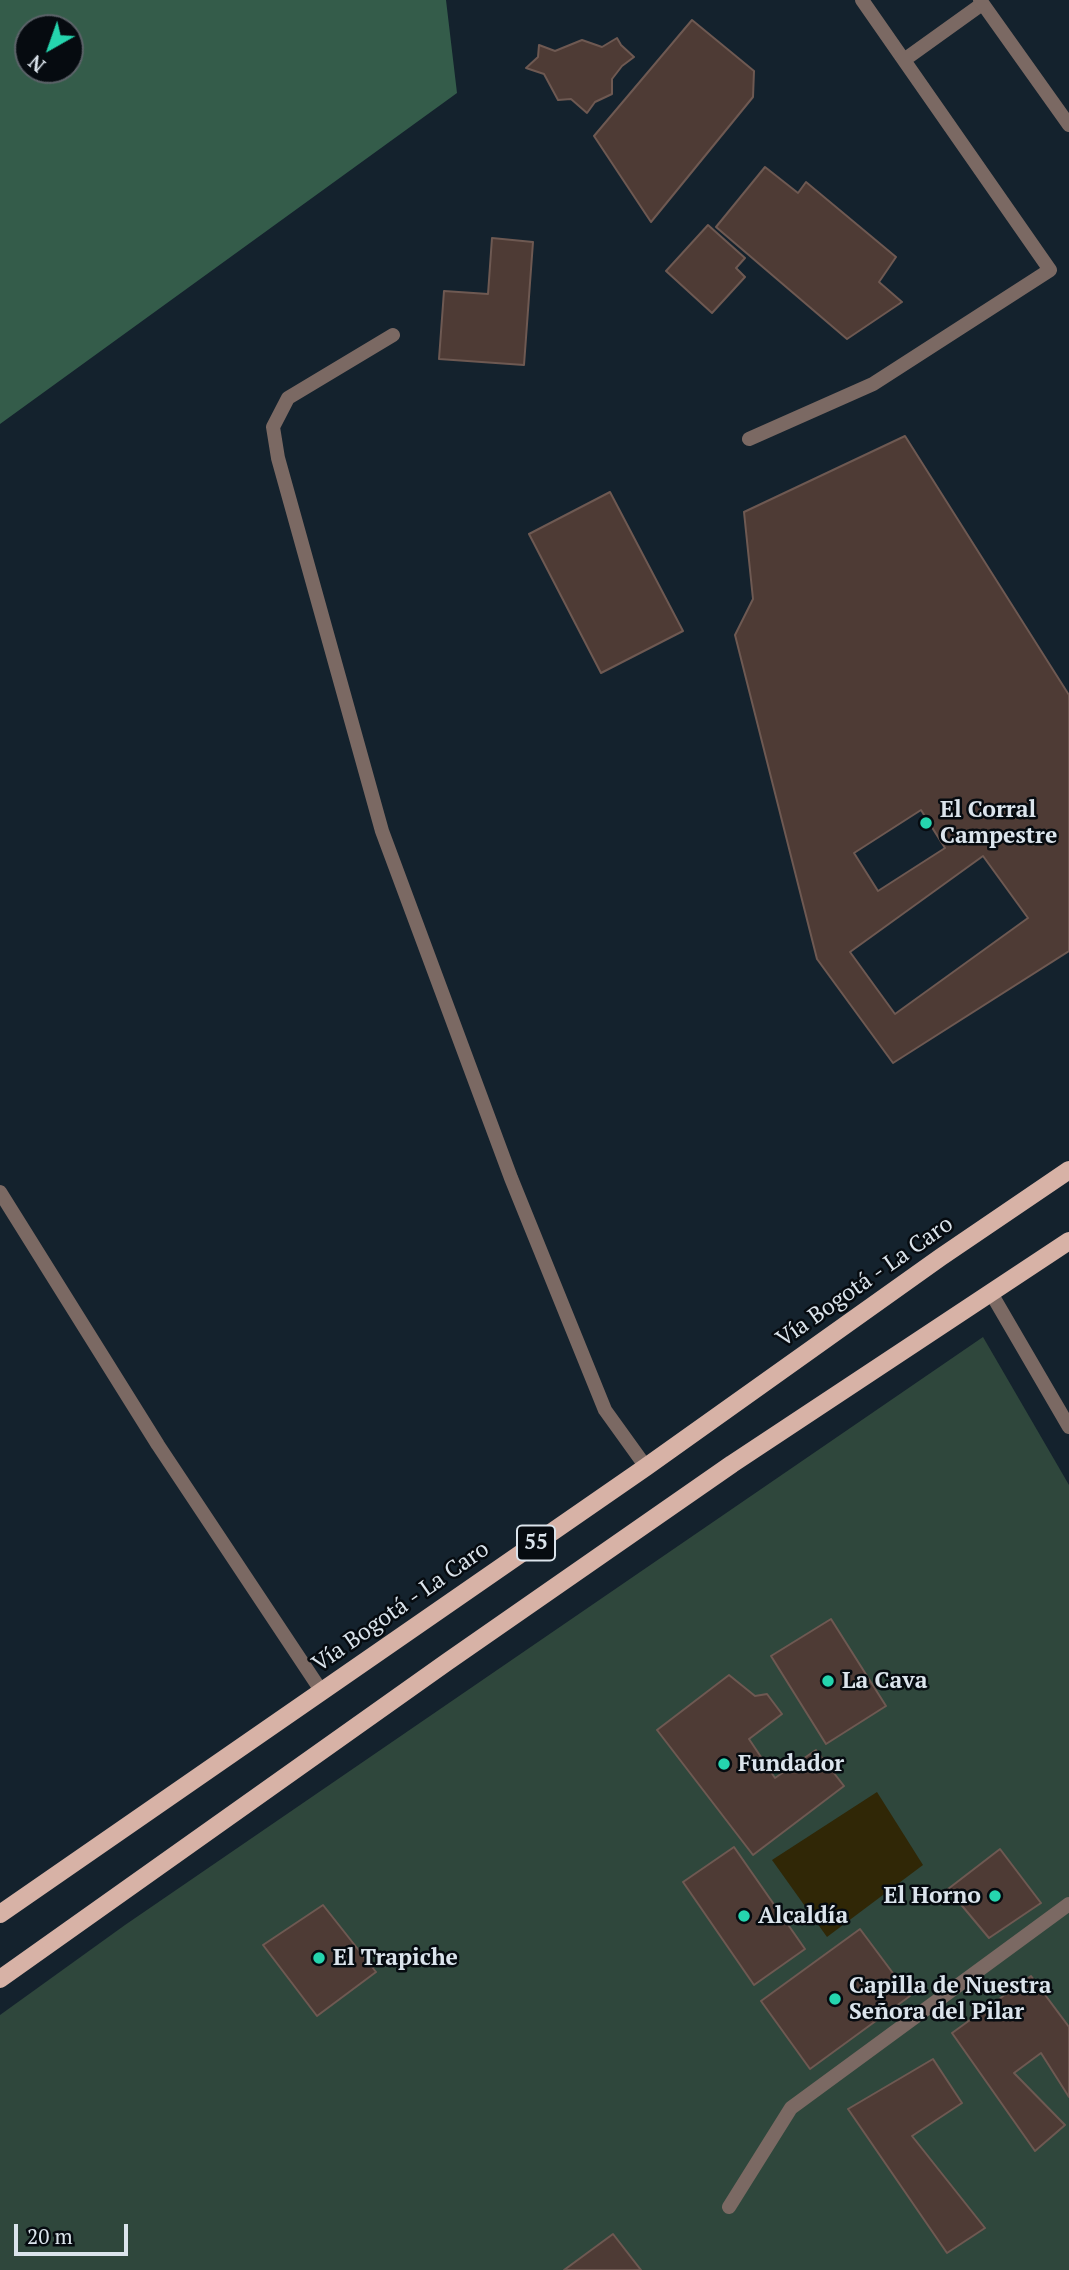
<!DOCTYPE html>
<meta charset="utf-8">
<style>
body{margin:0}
#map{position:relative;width:1069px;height:2270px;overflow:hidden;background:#14222d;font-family:"PT Serif",serif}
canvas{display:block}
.north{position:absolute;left:14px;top:14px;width:70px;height:70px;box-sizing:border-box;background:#060b10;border:2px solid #5b6268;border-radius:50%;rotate:220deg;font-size:19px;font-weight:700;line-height:28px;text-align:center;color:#dbe4ec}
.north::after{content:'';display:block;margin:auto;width:24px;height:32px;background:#25d5ae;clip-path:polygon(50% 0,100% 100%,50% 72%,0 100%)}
.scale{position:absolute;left:14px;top:2224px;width:114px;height:32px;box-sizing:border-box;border:4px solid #dbe4ec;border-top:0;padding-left:9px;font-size:21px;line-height:24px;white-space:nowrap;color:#dbe4ec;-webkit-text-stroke:5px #060b10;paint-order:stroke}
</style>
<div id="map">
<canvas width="1069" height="2270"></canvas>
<div class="north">N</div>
<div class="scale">20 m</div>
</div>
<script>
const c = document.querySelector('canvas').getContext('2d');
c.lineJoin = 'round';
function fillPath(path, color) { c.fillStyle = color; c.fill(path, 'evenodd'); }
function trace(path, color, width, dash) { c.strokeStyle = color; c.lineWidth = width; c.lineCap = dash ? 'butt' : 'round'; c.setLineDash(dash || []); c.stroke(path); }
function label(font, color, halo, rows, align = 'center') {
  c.font = font + ' "PT Serif",serif'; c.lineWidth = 5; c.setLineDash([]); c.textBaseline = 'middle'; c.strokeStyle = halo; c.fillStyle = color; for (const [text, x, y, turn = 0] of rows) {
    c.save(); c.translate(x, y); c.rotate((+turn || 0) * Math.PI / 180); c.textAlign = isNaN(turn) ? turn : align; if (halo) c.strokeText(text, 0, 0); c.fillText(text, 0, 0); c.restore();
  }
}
fillPath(new Path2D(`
 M 983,1337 L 1069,1485 L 1069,2270 L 0,2270 L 0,2015 L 125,1925 Z`), '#2f473c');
fillPath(new Path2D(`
 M 0,0 L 446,0 L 457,93 L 0,424 ZM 28,28 L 70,28 L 70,70 L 28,70 Z`), '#345c4a');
fillPath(new Path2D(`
 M 877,1792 L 923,1865 L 827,1937 L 772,1860 Z`), '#302706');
const building = new Path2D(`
 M 692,20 L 754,71 L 753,97 L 651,222 L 594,136 Z
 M 617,38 L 621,45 L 634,57 L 622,66 L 612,79 L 612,94 L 595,102 L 587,113 L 571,99 L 558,100 L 544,74 L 526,68 L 538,57 L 539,45 L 555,51 L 582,40 L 602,47 Z
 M 765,167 L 798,193 L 806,182 L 896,257 L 879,282 L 902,302 L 847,339 L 716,227 Z
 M 708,225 L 745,258 L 736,268 L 745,277 L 712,313 L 666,271 Z
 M 492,238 L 533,242 L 524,365 L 439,359 L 444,291 L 488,294 Z
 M 905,436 L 1069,695 L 1069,951 L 893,1063 L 817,959 L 735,635 L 753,599 L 744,512 Z
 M 610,492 L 683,631 L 601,673 L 529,534 Z
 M 921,810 L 945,848 L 878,891 L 854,853 Z
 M 983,856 L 1028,918 L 895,1014 L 850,952 Z
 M 831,1619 L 886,1706 L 826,1744 L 771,1656 Z
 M 729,1675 L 755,1696 L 767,1694 L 782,1714 L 749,1739 L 775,1778 L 816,1750 L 844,1786 L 753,1855 L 657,1730 Z
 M 734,1847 L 805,1949 L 754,1985 L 683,1882 Z
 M 1000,1849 L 1041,1903 L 989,1938 L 948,1889 Z
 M 323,1905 L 376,1972 L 317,2016 L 263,1945 Z
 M 860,1929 L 910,1996 L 810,2069 L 761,2001 Z
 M 1031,1976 L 1069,2027 L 1069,2097 L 1041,2053 L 1014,2073 L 1065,2125 L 1035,2151 L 952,2033 Z
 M 933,2059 L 962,2103 L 912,2136 L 985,2228 L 947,2253 L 848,2109 Z
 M 613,2234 L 641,2270 L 564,2270 Z`);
fillPath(building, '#4e3b35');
trace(building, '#6e5952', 2);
trace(new Path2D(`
 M 904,60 L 982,4
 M 393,335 L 288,398 L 273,427 L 278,458 L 382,831 L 511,1178 L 605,1410 L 646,1467
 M 749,439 L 873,384 L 1050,270 L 862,0
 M 0,1192 L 158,1445 L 322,1692
 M 729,2207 L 791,2108 L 1069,1904`), '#7b6963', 14);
trace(new Path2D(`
 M 980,0 L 1069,125
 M 991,1293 L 1069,1427`), '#7b6963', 14);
trace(new Path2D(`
 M 0,1914 L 646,1467 L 941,1257 L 1069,1170
 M 0,1979 L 447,1662 L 732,1464 L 1069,1241`), '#d7b2a6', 18);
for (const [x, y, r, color] of [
 [926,823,7,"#25d5ae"],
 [828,1681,7,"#25d5ae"],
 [724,1764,7,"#25d5ae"],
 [995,1896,7,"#25d5ae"],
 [744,1916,7,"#25d5ae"],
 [319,1958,7,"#25d5ae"],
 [835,1999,7,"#25d5ae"]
]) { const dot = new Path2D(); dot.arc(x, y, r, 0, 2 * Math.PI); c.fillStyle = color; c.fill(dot); trace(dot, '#060b10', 2.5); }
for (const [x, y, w] of [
 [536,1543,38]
]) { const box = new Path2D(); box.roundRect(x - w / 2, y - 17.5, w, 35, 5); c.fillStyle = '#060b10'; c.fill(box); trace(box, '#dbe4ec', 2); }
label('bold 21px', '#dbe4ec', null, [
 ["55",536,1543]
]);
label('bold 23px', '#dbe4ec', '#060b10', [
 ["El Corral",940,810],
 ["Campestre",940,836],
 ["La Cava",842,1681],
 ["Fundador",738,1764],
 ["El Horno",981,1896,"right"],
 ["Alcaldía",758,1916],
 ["El Trapiche",333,1958],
 ["Capilla de Nuestra",849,1986],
 ["Señora del Pilar",849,2012]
], 'left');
label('23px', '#dbe4ec', '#060b10', [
 ["Vía Bogotá - La Caro",865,1282,-35],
 ["Vía Bogotá - La Caro",401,1607,-35]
]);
</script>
